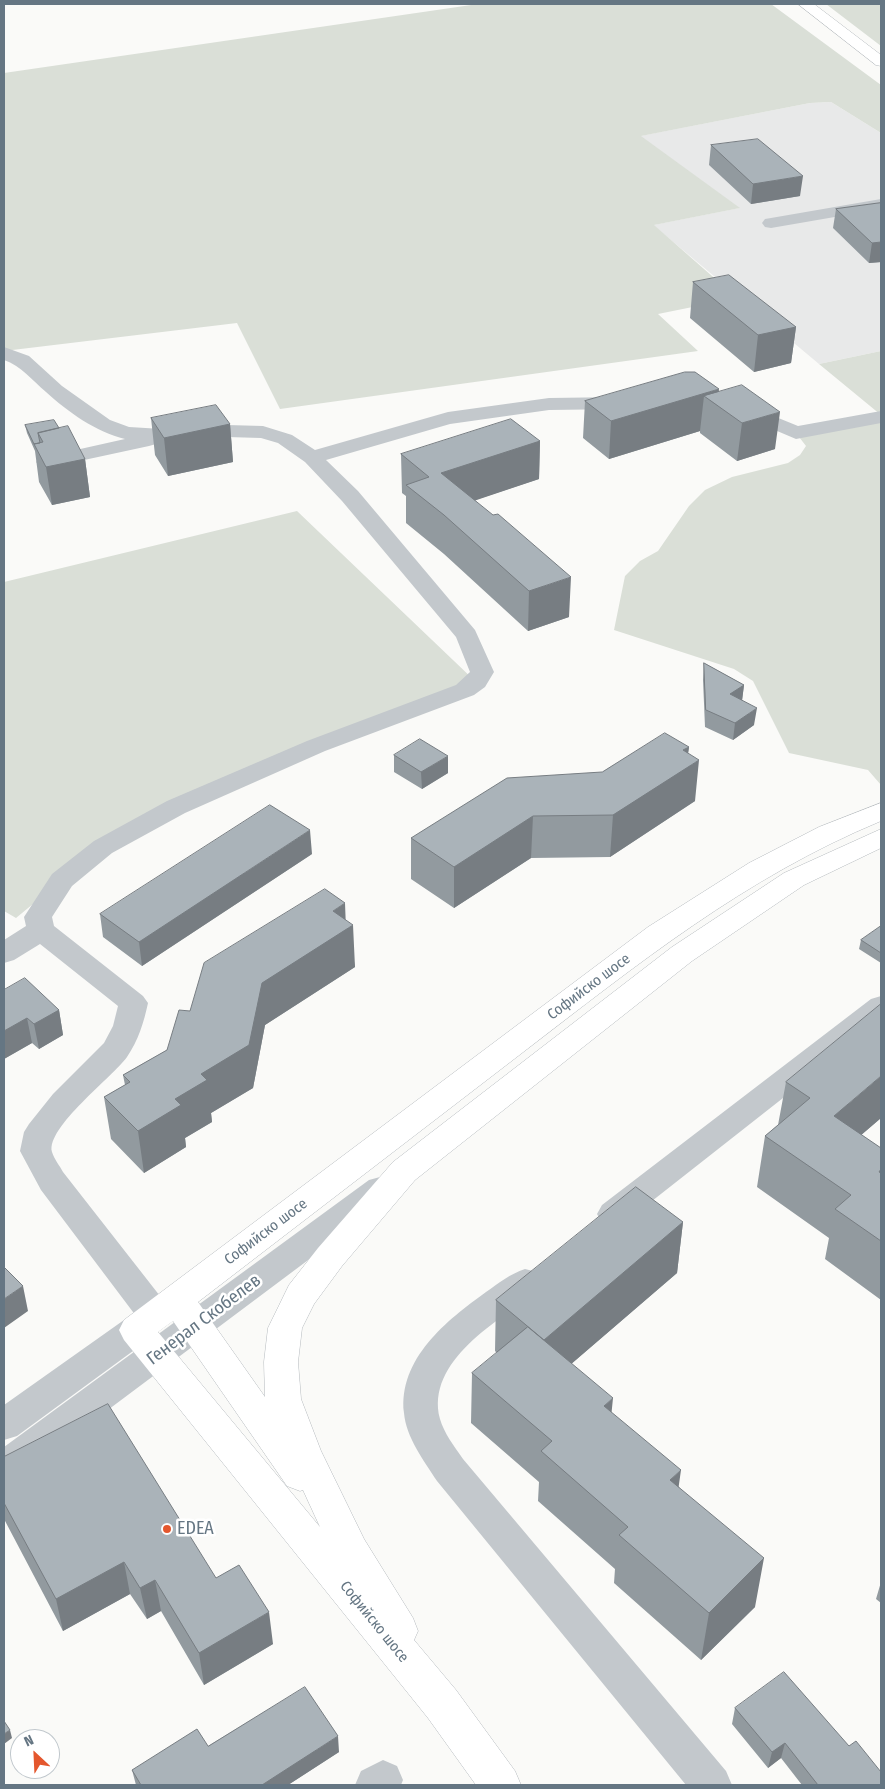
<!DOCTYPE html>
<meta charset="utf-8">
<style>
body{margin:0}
#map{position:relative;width:885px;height:1789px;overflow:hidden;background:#fafaf8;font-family:"Fira Sans Condensed",sans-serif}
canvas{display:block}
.frame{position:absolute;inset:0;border:5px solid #657683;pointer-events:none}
.north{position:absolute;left:10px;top:1729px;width:50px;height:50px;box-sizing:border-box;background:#fff;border:1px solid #c1c8cd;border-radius:50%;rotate:335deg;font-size:14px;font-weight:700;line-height:20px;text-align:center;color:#657683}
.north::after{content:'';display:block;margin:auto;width:18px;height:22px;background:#e4572e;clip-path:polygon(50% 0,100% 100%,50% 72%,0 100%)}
</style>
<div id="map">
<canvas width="885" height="1789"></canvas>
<div class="frame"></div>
<div class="north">N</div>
</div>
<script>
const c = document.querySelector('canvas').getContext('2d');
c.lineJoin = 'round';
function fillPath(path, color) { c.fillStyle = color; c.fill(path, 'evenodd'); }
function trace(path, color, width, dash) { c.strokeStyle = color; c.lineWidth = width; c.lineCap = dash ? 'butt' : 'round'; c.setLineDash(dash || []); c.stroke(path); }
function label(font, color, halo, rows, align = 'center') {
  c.font = font + ' "Fira Sans Condensed",sans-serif'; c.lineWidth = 5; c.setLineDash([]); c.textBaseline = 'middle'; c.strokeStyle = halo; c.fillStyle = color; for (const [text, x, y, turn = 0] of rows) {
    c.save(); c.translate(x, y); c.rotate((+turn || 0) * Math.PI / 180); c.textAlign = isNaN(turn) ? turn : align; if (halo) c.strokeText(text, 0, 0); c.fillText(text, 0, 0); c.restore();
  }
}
fillPath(new Path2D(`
 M 831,102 L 881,133 L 881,351 L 819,364 L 653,225 L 739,208 L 640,136 L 810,103 Z`), '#e8e9e9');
fillPath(new Path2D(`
 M 478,4 L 771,4 L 881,85 L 881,133 L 831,102 L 810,103 L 641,136 L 740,208 L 654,225 L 737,298 L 658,314 L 698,351 L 280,409 L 237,323 L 4,351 L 4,73 Z
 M 826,4 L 881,4 L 881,46 Z
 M 881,351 L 881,415 L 819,364 Z
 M 881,417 L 881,785 L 868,770 L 789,753 L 753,681 L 734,669 L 614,630 L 625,576 L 640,561 L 658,551 L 689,506 L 705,490 L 732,477 L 788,463 L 800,455 L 806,446 L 796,433 Z
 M 297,511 L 476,682 L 176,807 L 62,880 L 16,918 L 4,911 L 4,582 Z`), '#dadfd7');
const major = new Path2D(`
 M 798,4 L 814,4 L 881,55 L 881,66 L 876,65 Z
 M 881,803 L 881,821 C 744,878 638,964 522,1053 C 414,1136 306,1219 198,1302 L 265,1397 L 264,1362 L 268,1328 L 289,1285 L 318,1248 L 393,1162 L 672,947 L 784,873 L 881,829 L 881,848 L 804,885 L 692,961 L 415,1180 L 342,1266 L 314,1304 L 302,1328 L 298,1362 L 301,1399 L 321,1451 L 364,1539 L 413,1618 L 418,1631 L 414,1640 L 456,1690 L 515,1771 L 521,1785 L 476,1785 L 428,1718 L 124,1340 L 119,1330 L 124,1320 L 648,927 L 749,863 L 819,827 ZM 173,1321 L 287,1486 L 300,1491 L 303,1490 L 320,1527 L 158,1332 Z`);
trace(major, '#b5babe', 1);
fillPath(new Path2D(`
 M 881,199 L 881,209 L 771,228 L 765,227 L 762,223 L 765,219 L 771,218 Z
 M 4,347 L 29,356 L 62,386 L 110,420 L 129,427 L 162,429 L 227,425 L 263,426 L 292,435 L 315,450 L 448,412 L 549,398 L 622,397 L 629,399 L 632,403 L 629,407 L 622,409 L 549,410 L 450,424 L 326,460 L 358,491 L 475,630 L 494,672 L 485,687 L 474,695 L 325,751 L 185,813 L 112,853 L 72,886 L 52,917 L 54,926 L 143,996 L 148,1003 C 144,1022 138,1041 127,1057 C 113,1077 46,1127 52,1152 C 54,1159 60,1166 63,1172 L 167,1305 L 172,1315 L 167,1325 L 152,1328 L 148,1340 L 17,1436 L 4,1440 L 4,1405 L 124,1320 L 136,1316 L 41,1190 L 20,1151 L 24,1132 L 29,1124 L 53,1094 L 104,1043 L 113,1026 L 118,1006 L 40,944 L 14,960 L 4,963 L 4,940 L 26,926 L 24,917 L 52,874 L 94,841 L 167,801 L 307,741 L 456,685 L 470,672 L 456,637 L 342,501 L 305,462 L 278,443 L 261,438 L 227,437 L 159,441 L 156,444 L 149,446 L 47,468 L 40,466 L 36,462 L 40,458 L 125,439 C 96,432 68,412 46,392 C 32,380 21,366 4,360 Z
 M 744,404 L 798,426 L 881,411 L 881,423 L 796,439 L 737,414 L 734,410 L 737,406 Z
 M 881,996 L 881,1021 L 624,1223 L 613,1227 L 602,1223 L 597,1214 L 602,1205 L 871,999 Z
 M 380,1177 L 391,1180 L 396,1189 L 391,1198 L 17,1478 L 4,1483 L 4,1447 L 369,1180 Z
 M 525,1269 L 537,1272 L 542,1282 L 537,1292 C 499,1320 425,1361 440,1419 C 444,1433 454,1446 463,1459 L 726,1771 L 732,1785 L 686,1785 L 437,1481 C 424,1461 406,1437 404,1413 C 398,1359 447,1320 486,1292 C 499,1283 510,1274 525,1269 Z
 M 383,1760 L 397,1766 L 403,1780 L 401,1785 L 355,1785 L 361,1771 Z`), '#c3c8cc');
fillPath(major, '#fff');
fillPath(new Path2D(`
 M 711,145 L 800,196 L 751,204 L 709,165 Z
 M 881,203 L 881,262 L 869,263 L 833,228 L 836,209 Z
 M 693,282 L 796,327 L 791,363 L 754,372 L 690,318 Z
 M 719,391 L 775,449 L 737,461 L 700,433 L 700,431 L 609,459 L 583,438 L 585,401 Z
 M 151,418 L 230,424 L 233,462 L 168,476 L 155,455 Z
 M 25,425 L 59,428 L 85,459 L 90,497 L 52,505 L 39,482 L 35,451 L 27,433 Z
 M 540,441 L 539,479 L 475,500 L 569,617 L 528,631 L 444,554 L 406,523 L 406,496 L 402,493 L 401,454 Z
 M 704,663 L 744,685 L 742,700 L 754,725 L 733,740 L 705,727 L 703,680 Z
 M 689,747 L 688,753 L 695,801 L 610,857 L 531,858 L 454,908 L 411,879 L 411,838 Z
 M 394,755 L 448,773 L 422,789 L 394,772 Z
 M 312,854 L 142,966 L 103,937 L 100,914 Z
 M 346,920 L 355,967 L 265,1025 L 253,1088 L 211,1113 L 212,1122 L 185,1138 L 186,1147 L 144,1173 L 111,1139 L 104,1097 L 125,1085 L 123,1075 L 167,1050 L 190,1011 Z
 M 881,926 L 881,963 L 859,949 L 861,940 Z
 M 4,990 L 59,1010 L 63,1035 L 39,1049 L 32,1043 L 4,1059 Z
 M 786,1082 L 881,1118 L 861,1135 L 881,1148 L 881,1300 L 825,1259 L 829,1238 L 757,1187 L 765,1136 L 778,1125 Z
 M 683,1222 L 677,1273 L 571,1364 L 611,1413 L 679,1487 L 755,1607 L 701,1660 L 614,1583 L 615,1569 L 538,1501 L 539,1482 L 471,1423 L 472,1373 L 497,1353 L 495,1351 L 496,1300 Z
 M 4,1457 L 216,1578 L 273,1644 L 204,1685 L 161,1611 L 147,1619 L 130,1594 L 63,1631 L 4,1519 Z
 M 881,1582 L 881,1603 L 876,1599 Z
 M 735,1708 L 849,1746 L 881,1785 L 802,1785 L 781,1758 L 768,1768 L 732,1724 Z
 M 208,1746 L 339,1752 L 288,1785 L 136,1785 L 132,1770 Z`), '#929a9f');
fillPath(new Path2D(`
 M 803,176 L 800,196 L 751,204 L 753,184 Z
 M 881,242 L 881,262 L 869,263 L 872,243 Z
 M 796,327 L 791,363 L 754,372 L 758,335 Z
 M 719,389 L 718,406 L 704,396 L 700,431 L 609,459 L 611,421 Z
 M 780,412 L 775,449 L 737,461 L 742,423 Z
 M 230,424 L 233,462 L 168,476 L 164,438 Z
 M 540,441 L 539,479 L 441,512 L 441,473 Z
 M 85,459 L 90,497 L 52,505 L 46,467 Z
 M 571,577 L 569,617 L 528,631 L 529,591 Z
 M 744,685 L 742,701 L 730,694 Z
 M 757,708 L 754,725 L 733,740 L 735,723 Z
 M 689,747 L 686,768 L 699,760 L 695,801 L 610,857 L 613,815 L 683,750 Z
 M 448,756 L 448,773 L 422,789 L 421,772 Z
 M 533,816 L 531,858 L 454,908 L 454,867 Z
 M 310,830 L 312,854 L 142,966 L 139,942 Z
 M 345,903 L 346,929 L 353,925 L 355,967 L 265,1025 L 253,1088 L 211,1113 L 212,1122 L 185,1138 L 186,1147 L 144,1173 L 138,1131 L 175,1099 L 201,1074 L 262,983 L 333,911 Z
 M 59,1010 L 63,1035 L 39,1049 L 34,1024 Z
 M 27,1018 L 32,1043 L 4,1059 L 4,1031 Z
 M 881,1076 L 881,1118 L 824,1167 L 834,1116 Z
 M 683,1222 L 677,1273 L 541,1390 L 544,1340 Z
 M 23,1286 L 28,1311 L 4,1328 L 4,1299 Z
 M 613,1398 L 608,1448 L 604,1406 Z
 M 681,1470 L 674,1519 L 670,1480 Z
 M 764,1558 L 755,1607 L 701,1660 L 709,1613 Z
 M 124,1562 L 130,1594 L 63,1631 L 56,1599 Z
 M 155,1580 L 161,1611 L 147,1619 L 140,1588 Z
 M 269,1612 L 273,1644 L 204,1685 L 199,1653 Z
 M 10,1730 L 12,1738 L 4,1744 L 4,1734 Z
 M 338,1736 L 339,1752 L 288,1785 L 262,1785 Z
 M 785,1743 L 781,1758 L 768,1768 L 772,1752 Z`), '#777d82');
const building = new Path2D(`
 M 758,139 L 803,176 L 753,184 L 711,145 Z
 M 881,203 L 881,242 L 872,243 L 836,209 Z
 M 729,275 L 796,327 L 758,335 L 693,282 Z
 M 685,372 L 695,372 L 719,389 L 611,421 L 585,401 Z
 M 742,385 L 780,412 L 742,423 L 704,396 Z
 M 216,405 L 230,424 L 164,438 L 151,418 Z
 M 511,419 L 540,441 L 441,473 L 493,515 L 498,514 L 571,577 L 529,591 L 444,515 L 406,485 L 429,477 L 401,454 Z
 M 54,420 L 59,428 L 38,433 L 40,443 L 34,444 L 25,425 Z
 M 68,426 L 85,459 L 46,467 L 34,444 L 43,442 L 38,433 Z
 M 704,663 L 744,685 L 730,694 L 757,708 L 735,723 L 706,710 Z
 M 665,733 L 689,747 L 683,750 L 699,760 L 613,815 L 533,816 L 454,867 L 411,838 L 507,778 L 602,772 Z
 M 420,739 L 448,756 L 421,772 L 394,755 Z
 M 270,805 L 310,830 L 139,942 L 100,914 Z
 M 325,889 L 345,903 L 333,911 L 353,925 L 262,983 L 249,1045 L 201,1074 L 207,1080 L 175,1099 L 181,1105 L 138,1131 L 104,1097 L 130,1082 L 123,1075 L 167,1050 L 179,1010 L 190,1011 L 204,963 Z
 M 881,926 L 881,953 L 861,940 Z
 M 25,978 L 59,1010 L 34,1024 L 27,1018 L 4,1031 L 4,990 Z
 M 881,1004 L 881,1076 L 834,1116 L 881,1148 L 881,1169 L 879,1172 L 881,1173 L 881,1241 L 835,1209 L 851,1195 L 765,1136 L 810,1098 L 786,1082 Z
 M 636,1187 L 683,1222 L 544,1340 L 496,1300 Z
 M 4,1267 L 23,1286 L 4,1299 Z
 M 528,1327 L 613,1398 L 604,1406 L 681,1470 L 670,1480 L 764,1558 L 709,1613 L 619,1535 L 628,1527 L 541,1451 L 552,1441 L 472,1373 Z
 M 108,1404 L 216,1578 L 239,1565 L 269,1612 L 199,1653 L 155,1580 L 140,1588 L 124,1562 L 56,1599 L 4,1503 L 4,1457 Z
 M 784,1672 L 849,1746 L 856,1741 L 881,1772 L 881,1785 L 818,1785 L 785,1743 L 772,1752 L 735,1708 Z
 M 305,1687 L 338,1736 L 262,1785 L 141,1785 L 132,1770 L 197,1729 L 208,1746 Z
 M 4,1721 L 10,1730 L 4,1734 Z`);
fillPath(building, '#aab3b9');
trace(building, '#777d82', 1);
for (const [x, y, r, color] of [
 [167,1529,5,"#e4572e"]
]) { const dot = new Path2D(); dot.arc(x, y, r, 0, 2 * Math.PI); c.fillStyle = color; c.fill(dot); trace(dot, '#fff', 2); }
label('15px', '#657683', '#fff', [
 ["Софийско шосе",589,987,-37],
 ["Софийско шосе",266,1232,-37],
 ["Софийско шосе",374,1622,51]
]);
label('18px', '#657683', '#fff', [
 ["Генерал Скобелев",204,1320,-37]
]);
label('18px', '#657683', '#fff', [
 ["EDEA",177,1529]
], 'left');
</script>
